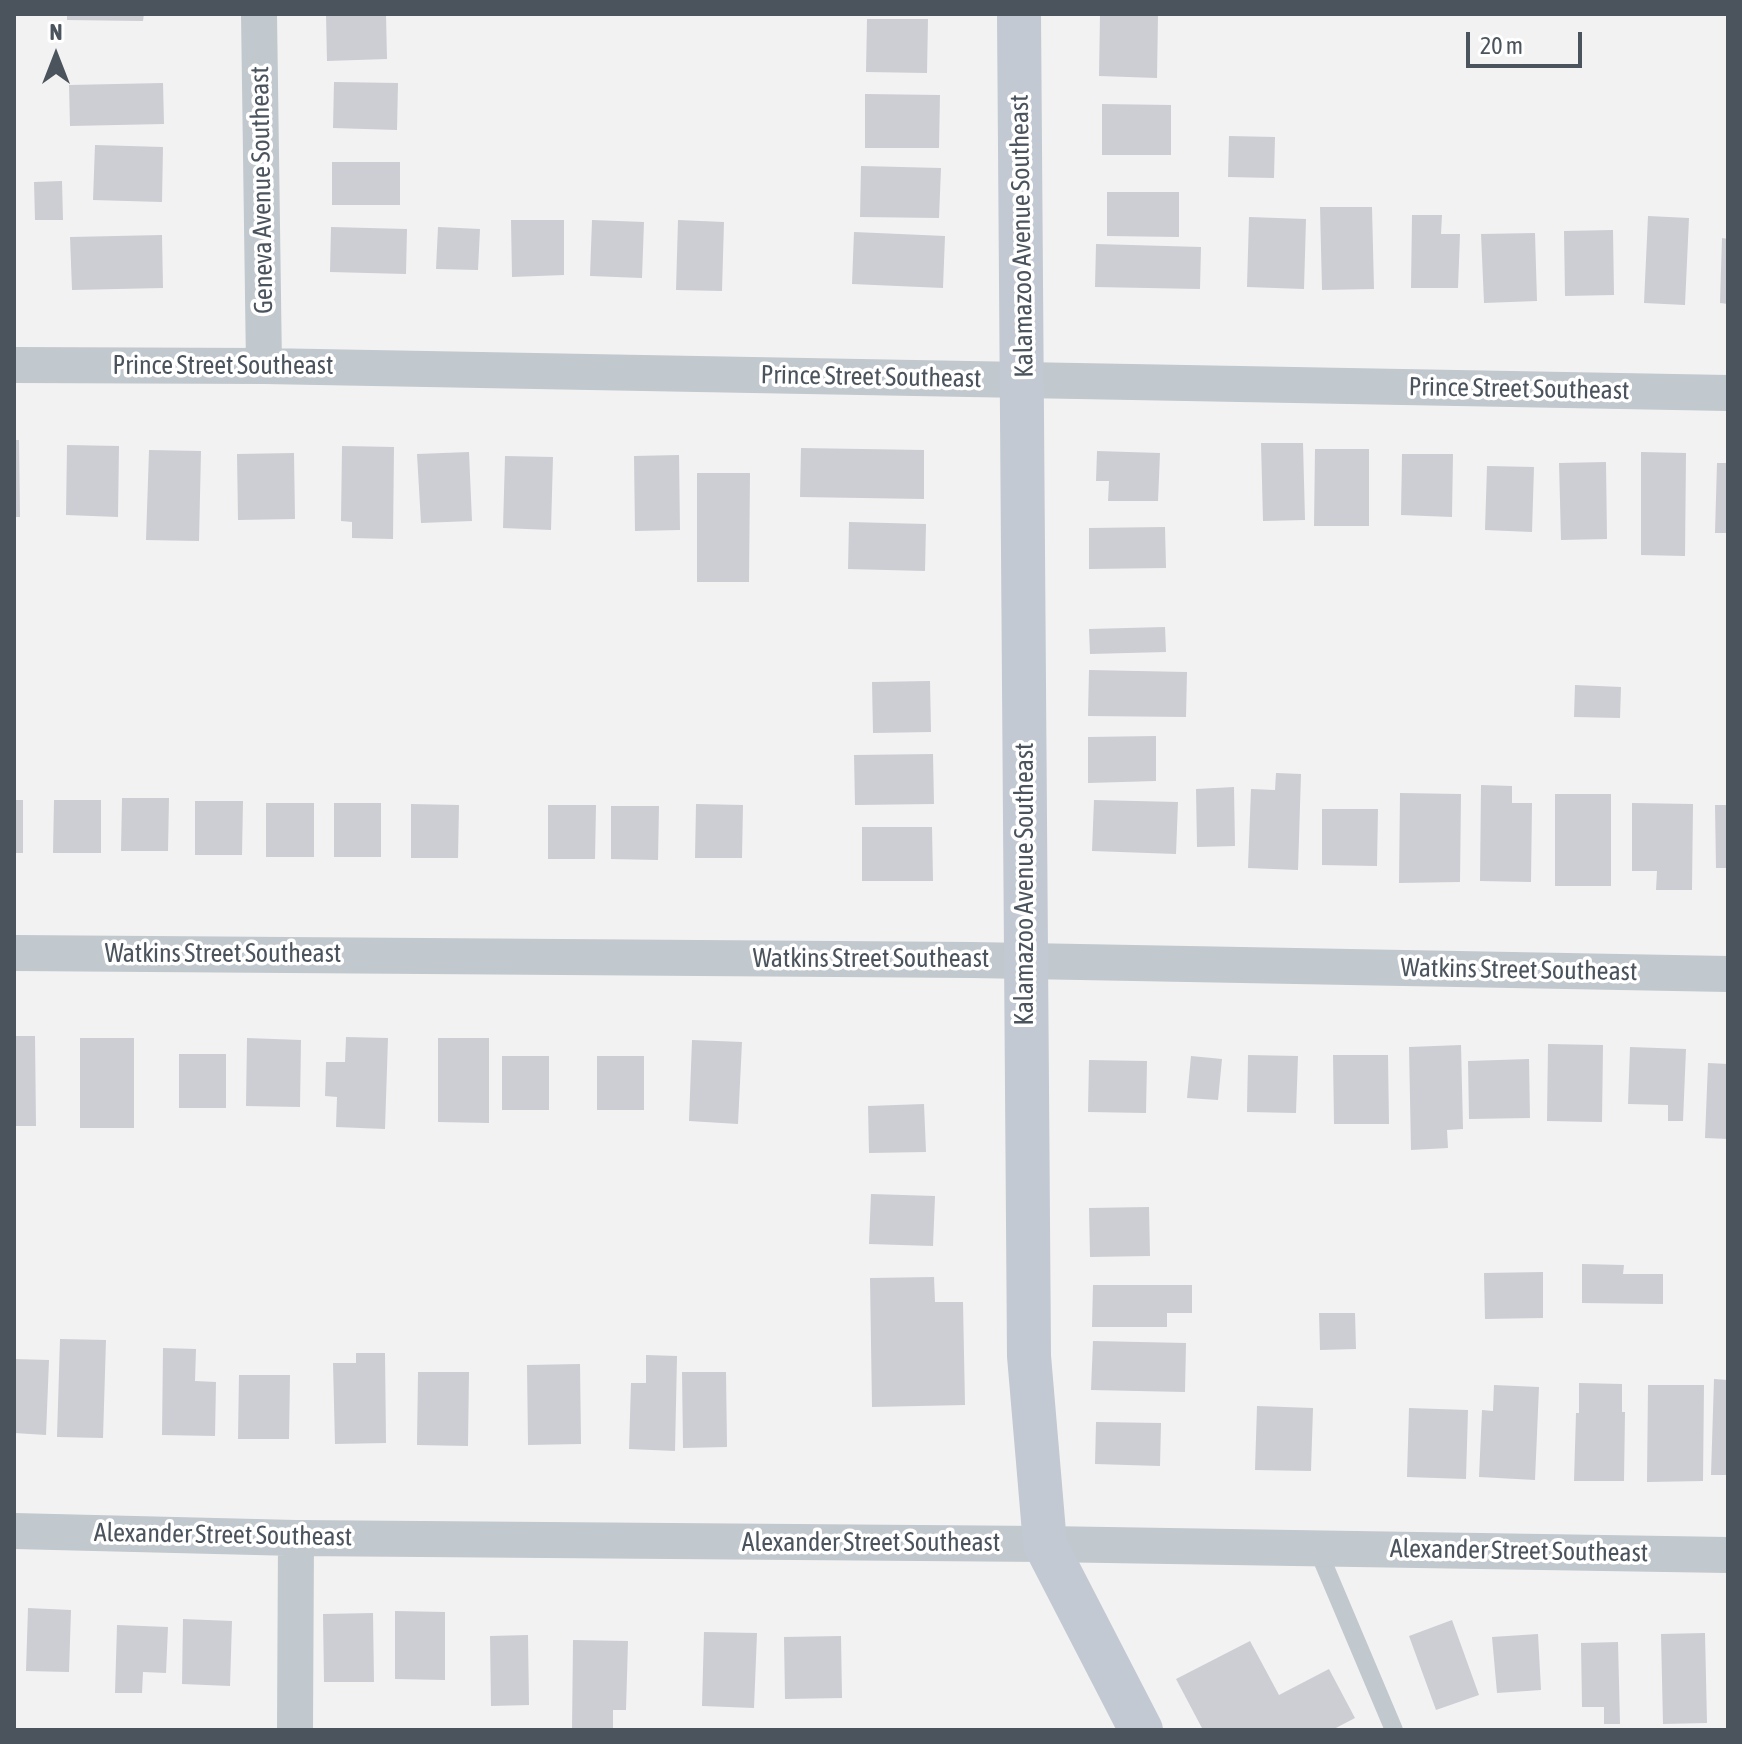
<!DOCTYPE html>
<style>
body{margin:0}
#map{position:relative;width:1742px;height:1744px;overflow:hidden;background:#f3f2f2;font-family:"Asap Condensed",sans-serif}
canvas{display:block}
.frame{position:absolute;inset:0;border:16px solid #4b545d;pointer-events:none}
.north{position:absolute;left:16px;top:16px;width:80px;height:80px;-webkit-text-stroke:6px #fff;paint-order:stroke;rotate:0deg;font-size:22px;font-weight:700;line-height:32px;text-align:center;color:#4b545d}
.north::after{content:'';display:block;margin:auto;width:28px;height:36px;background:#4b545d;clip-path:polygon(50% 0,100% 100%,50% 72%,0 100%)}
.scale{position:absolute;left:1466px;top:32px;width:116px;height:36px;box-sizing:border-box;border:4px solid #4b545d;border-top:0;padding-left:10px;font-size:24px;line-height:28px;white-space:nowrap;color:#4b545d;-webkit-text-stroke:6px #fff;paint-order:stroke}
</style>
<div id="map">
<canvas width="1742" height="1744"></canvas>
<div class="frame"></div>
<div class="north">N</div>
<div class="scale">20 m</div>
</div>
<script>
const c = document.querySelector('canvas').getContext('2d');
c.lineJoin = 'round';
function fillPath(path, color) { c.fillStyle = color; c.fill(path, 'evenodd'); }
function trace(path, color, width, dash) { c.strokeStyle = color; c.lineWidth = width; c.lineCap = dash ? 'butt' : 'round'; c.setLineDash(dash || []); c.stroke(path); }
function label(font, color, halo, rows, align = 'center') {
  c.font = font + ' "Asap Condensed",sans-serif'; c.lineWidth = 7; c.setLineDash([]); c.textBaseline = 'middle'; c.strokeStyle = halo; c.fillStyle = color; for (const [text, x, y, turn = 0] of rows) {
    c.save(); c.translate(x, y); c.rotate((+turn || 0) * Math.PI / 180); c.textAlign = isNaN(turn) ? turn : align; if (halo) c.strokeText(text, 0, 0); c.fillText(text, 0, 0); c.restore();
  }
}
fillPath(new Path2D(`
 M 67,14 L 144,14 L 143,21 L 67,20 Z
 M 326,14 L 386,14 L 387,59 L 327,61 Z
 M 1100,14 L 1158,14 L 1157,78 L 1099,76 Z
 M 867,19 L 928,19 L 927,73 L 866,72 Z
 M 334,82 L 398,83 L 397,130 L 333,128 Z
 M 163,83 L 164,124 L 70,126 L 69,85 Z
 M 865,94 L 940,95 L 939,148 L 865,148 Z
 M 1102,104 L 1171,105 L 1171,155 L 1102,155 Z
 M 1229,136 L 1275,137 L 1274,178 L 1228,177 Z
 M 95,145 L 163,147 L 162,202 L 93,200 Z
 M 332,162 L 400,162 L 400,205 L 332,205 Z
 M 861,166 L 941,168 L 939,218 L 860,217 Z
 M 62,181 L 63,220 L 35,220 L 34,182 Z
 M 1107,192 L 1179,192 L 1179,237 L 1107,236 Z
 M 1320,207 L 1372,207 L 1374,289 L 1322,290 Z
 M 1412,215 L 1442,215 L 1441,234 L 1460,234 L 1458,288 L 1411,288 Z
 M 1648,216 L 1689,218 L 1685,305 L 1644,303 Z
 M 1249,217 L 1306,219 L 1304,289 L 1247,287 Z
 M 511,220 L 564,220 L 564,275 L 512,277 Z
 M 592,220 L 644,222 L 642,278 L 590,276 Z
 M 678,220 L 724,222 L 722,291 L 676,290 Z
 M 331,227 L 407,229 L 406,274 L 330,272 Z
 M 438,227 L 480,229 L 478,270 L 436,269 Z
 M 1613,230 L 1614,295 L 1565,296 L 1564,231 Z
 M 854,232 L 945,236 L 943,288 L 852,284 Z
 M 1535,233 L 1537,301 L 1484,303 L 1481,234 Z
 M 162,235 L 163,288 L 72,290 L 70,237 Z
 M 1722,238 L 1728,239 L 1728,304 L 1720,303 Z
 M 1096,244 L 1201,247 L 1200,289 L 1095,287 Z
 M 14,440 L 19,440 L 20,517 L 14,517 Z
 M 1261,443 L 1303,443 L 1305,520 L 1263,521 Z
 M 67,445 L 119,446 L 118,517 L 66,515 Z
 M 342,446 L 394,447 L 393,539 L 352,538 L 352,522 L 341,521 Z
 M 801,448 L 924,450 L 924,499 L 800,497 Z
 M 1315,449 L 1369,449 L 1369,526 L 1314,526 Z
 M 149,450 L 201,451 L 199,541 L 146,540 Z
 M 1097,451 L 1160,453 L 1158,501 L 1108,501 L 1109,481 L 1096,481 Z
 M 469,452 L 472,521 L 421,523 L 417,454 Z
 M 1641,452 L 1686,453 L 1685,556 L 1641,555 Z
 M 294,453 L 295,519 L 238,520 L 237,454 Z
 M 1402,454 L 1453,454 L 1452,517 L 1401,515 Z
 M 679,455 L 680,530 L 635,531 L 634,456 Z
 M 505,456 L 553,457 L 551,530 L 503,528 Z
 M 1606,462 L 1607,539 L 1561,540 L 1559,463 Z
 M 1717,463 L 1728,463 L 1728,533 L 1715,533 Z
 M 1487,466 L 1534,467 L 1532,532 L 1485,530 Z
 M 697,473 L 750,473 L 749,582 L 697,582 Z
 M 849,522 L 926,524 L 925,571 L 848,569 Z
 M 1165,527 L 1166,568 L 1089,569 L 1089,528 Z
 M 1165,627 L 1166,652 L 1090,654 L 1089,629 Z
 M 1089,670 L 1187,672 L 1186,717 L 1088,716 Z
 M 930,681 L 931,732 L 873,733 L 872,682 Z
 M 1575,685 L 1621,687 L 1620,718 L 1574,717 Z
 M 1156,736 L 1156,781 L 1088,783 L 1088,737 Z
 M 933,754 L 934,804 L 855,805 L 854,755 Z
 M 1276,773 L 1301,774 L 1298,870 L 1248,868 L 1251,789 L 1275,790 Z
 M 1481,785 L 1512,786 L 1512,803 L 1532,803 L 1531,882 L 1480,881 Z
 M 1234,787 L 1235,846 L 1197,847 L 1196,789 Z
 M 1400,793 L 1461,794 L 1460,882 L 1399,883 Z
 M 1555,794 L 1611,794 L 1611,886 L 1555,886 Z
 M 122,798 L 169,798 L 168,851 L 121,851 Z
 M 14,800 L 23,800 L 23,853 L 14,853 Z
 M 54,800 L 101,800 L 101,853 L 53,853 Z
 M 1094,800 L 1178,802 L 1176,854 L 1092,851 Z
 M 195,801 L 243,801 L 242,855 L 195,855 Z
 M 266,803 L 314,803 L 314,857 L 266,857 Z
 M 334,803 L 381,803 L 381,857 L 334,857 Z
 M 1632,803 L 1693,804 L 1692,890 L 1656,890 L 1657,871 L 1632,871 Z
 M 411,804 L 459,805 L 458,858 L 411,858 Z
 M 696,804 L 743,805 L 742,858 L 695,858 Z
 M 548,805 L 596,805 L 595,859 L 548,859 Z
 M 1715,805 L 1728,805 L 1728,868 L 1716,868 Z
 M 611,806 L 659,806 L 658,860 L 611,859 Z
 M 1322,809 L 1378,809 L 1377,866 L 1322,865 Z
 M 862,827 L 932,827 L 933,881 L 862,881 Z
 M 14,1036 L 35,1036 L 36,1126 L 14,1126 Z
 M 346,1037 L 388,1038 L 385,1129 L 336,1127 L 337,1097 L 325,1096 L 326,1062 L 345,1062 Z
 M 80,1038 L 134,1038 L 134,1128 L 80,1128 Z
 M 247,1038 L 301,1040 L 300,1107 L 246,1106 Z
 M 438,1038 L 489,1038 L 489,1123 L 438,1122 Z
 M 692,1040 L 742,1042 L 738,1124 L 689,1121 Z
 M 1548,1044 L 1603,1045 L 1602,1122 L 1547,1121 Z
 M 1461,1045 L 1463,1129 L 1447,1130 L 1448,1148 L 1411,1150 L 1409,1047 Z
 M 1630,1047 L 1686,1049 L 1683,1121 L 1668,1121 L 1668,1105 L 1628,1104 Z
 M 179,1054 L 226,1054 L 226,1108 L 179,1108 Z
 M 1248,1055 L 1298,1056 L 1296,1113 L 1247,1112 Z
 M 1333,1055 L 1388,1055 L 1389,1124 L 1334,1124 Z
 M 502,1056 L 549,1056 L 549,1110 L 502,1110 Z
 M 597,1056 L 644,1056 L 644,1110 L 597,1110 Z
 M 1191,1056 L 1222,1059 L 1218,1100 L 1187,1098 Z
 M 1529,1059 L 1530,1118 L 1469,1119 L 1468,1061 Z
 M 1089,1060 L 1147,1061 L 1146,1113 L 1088,1112 Z
 M 1708,1063 L 1728,1064 L 1728,1139 L 1705,1138 Z
 M 924,1104 L 926,1152 L 869,1153 L 868,1106 Z
 M 871,1194 L 935,1196 L 933,1246 L 869,1244 Z
 M 1149,1207 L 1150,1256 L 1090,1257 L 1089,1208 Z
 M 1582,1264 L 1624,1265 L 1623,1274 L 1663,1274 L 1663,1304 L 1582,1303 Z
 M 1543,1272 L 1543,1318 L 1485,1319 L 1484,1273 Z
 M 934,1277 L 935,1302 L 963,1302 L 965,1405 L 872,1407 L 870,1278 Z
 M 1093,1285 L 1192,1285 L 1192,1313 L 1167,1313 L 1167,1327 L 1092,1327 Z
 M 1319,1313 L 1355,1313 L 1356,1349 L 1320,1350 Z
 M 60,1339 L 106,1340 L 103,1438 L 57,1437 Z
 M 1093,1341 L 1186,1343 L 1185,1392 L 1091,1390 Z
 M 163,1348 L 196,1349 L 195,1381 L 216,1382 L 215,1436 L 162,1435 Z
 M 356,1353 L 385,1353 L 386,1443 L 335,1444 L 333,1363 L 356,1363 Z
 M 646,1355 L 677,1356 L 675,1451 L 629,1449 L 631,1383 L 646,1383 Z
 M 14,1359 L 49,1360 L 46,1435 L 14,1433 Z
 M 580,1364 L 581,1444 L 528,1445 L 527,1365 Z
 M 418,1372 L 469,1372 L 468,1446 L 417,1445 Z
 M 682,1372 L 726,1372 L 727,1447 L 683,1448 Z
 M 239,1375 L 290,1375 L 289,1439 L 238,1439 Z
 M 1714,1379 L 1728,1380 L 1728,1475 L 1711,1475 Z
 M 1579,1383 L 1622,1384 L 1622,1412 L 1625,1412 L 1624,1481 L 1574,1481 L 1576,1413 L 1579,1413 Z
 M 1494,1385 L 1539,1387 L 1535,1480 L 1479,1477 L 1482,1410 L 1493,1411 Z
 M 1648,1385 L 1704,1385 L 1703,1481 L 1647,1482 Z
 M 1257,1406 L 1313,1408 L 1311,1471 L 1255,1470 Z
 M 1409,1408 L 1468,1410 L 1466,1479 L 1407,1477 Z
 M 1096,1422 L 1161,1423 L 1160,1466 L 1095,1464 Z
 M 28,1608 L 71,1610 L 69,1672 L 26,1671 Z
 M 395,1611 L 445,1612 L 445,1680 L 395,1679 Z
 M 373,1613 L 374,1682 L 324,1682 L 323,1614 Z
 M 183,1619 L 232,1621 L 230,1686 L 182,1684 Z
 M 1452,1620 L 1479,1695 L 1436,1710 L 1409,1636 Z
 M 117,1625 L 168,1627 L 166,1673 L 143,1672 L 142,1693 L 115,1693 Z
 M 704,1632 L 757,1633 L 754,1708 L 702,1706 Z
 M 1705,1633 L 1707,1723 L 1663,1724 L 1661,1634 Z
 M 1538,1634 L 1541,1690 L 1497,1693 L 1492,1637 Z
 M 528,1635 L 529,1705 L 491,1706 L 490,1636 Z
 M 841,1636 L 842,1698 L 785,1699 L 784,1637 Z
 M 573,1640 L 628,1641 L 626,1710 L 613,1710 L 613,1730 L 572,1730 Z
 M 1250,1641 L 1279,1695 L 1329,1669 L 1355,1718 L 1332,1730 L 1203,1730 L 1176,1679 Z
 M 1618,1642 L 1620,1724 L 1604,1724 L 1604,1707 L 1582,1707 L 1581,1643 Z`), '#ccced3');
trace(new Path2D(`
 M 1317,1548 L 1394,1730`), '#c1c8ce', 18);
trace(new Path2D(`
 M 259,14 L 264,366
 M 14,365 L 264,366 L 1728,393
 M 14,953 L 972,960 L 1728,974
 M 14,1531 L 296,1538 L 1045,1544 L 1728,1555
 M 295,1730 L 296,1538`), '#c1c8ce', 36);
trace(new Path2D(`
 M 1019,14 L 1029,1356 L 1045,1544 L 1141,1730`), '#c2c9d2', 44);
label('26px', '#4b545d', '#fff', [
 ["Geneva Avenue Southeast",262,190,-91],
 ["Kalamazoo Avenue Southeast",1022,236,-91],
 ["Prince Street Southeast",223,366],
 ["Prince Street Southeast",871,377,1],
 ["Prince Street Southeast",1519,389,1],
 ["Kalamazoo Avenue Southeast",1025,884,-90],
 ["Watkins Street Southeast",223,954],
 ["Watkins Street Southeast",871,959],
 ["Watkins Street Southeast",1519,970,1],
 ["Alexander Street Southeast",223,1535,1],
 ["Alexander Street Southeast",871,1543],
 ["Alexander Street Southeast",1519,1551,1]
]);
</script>
